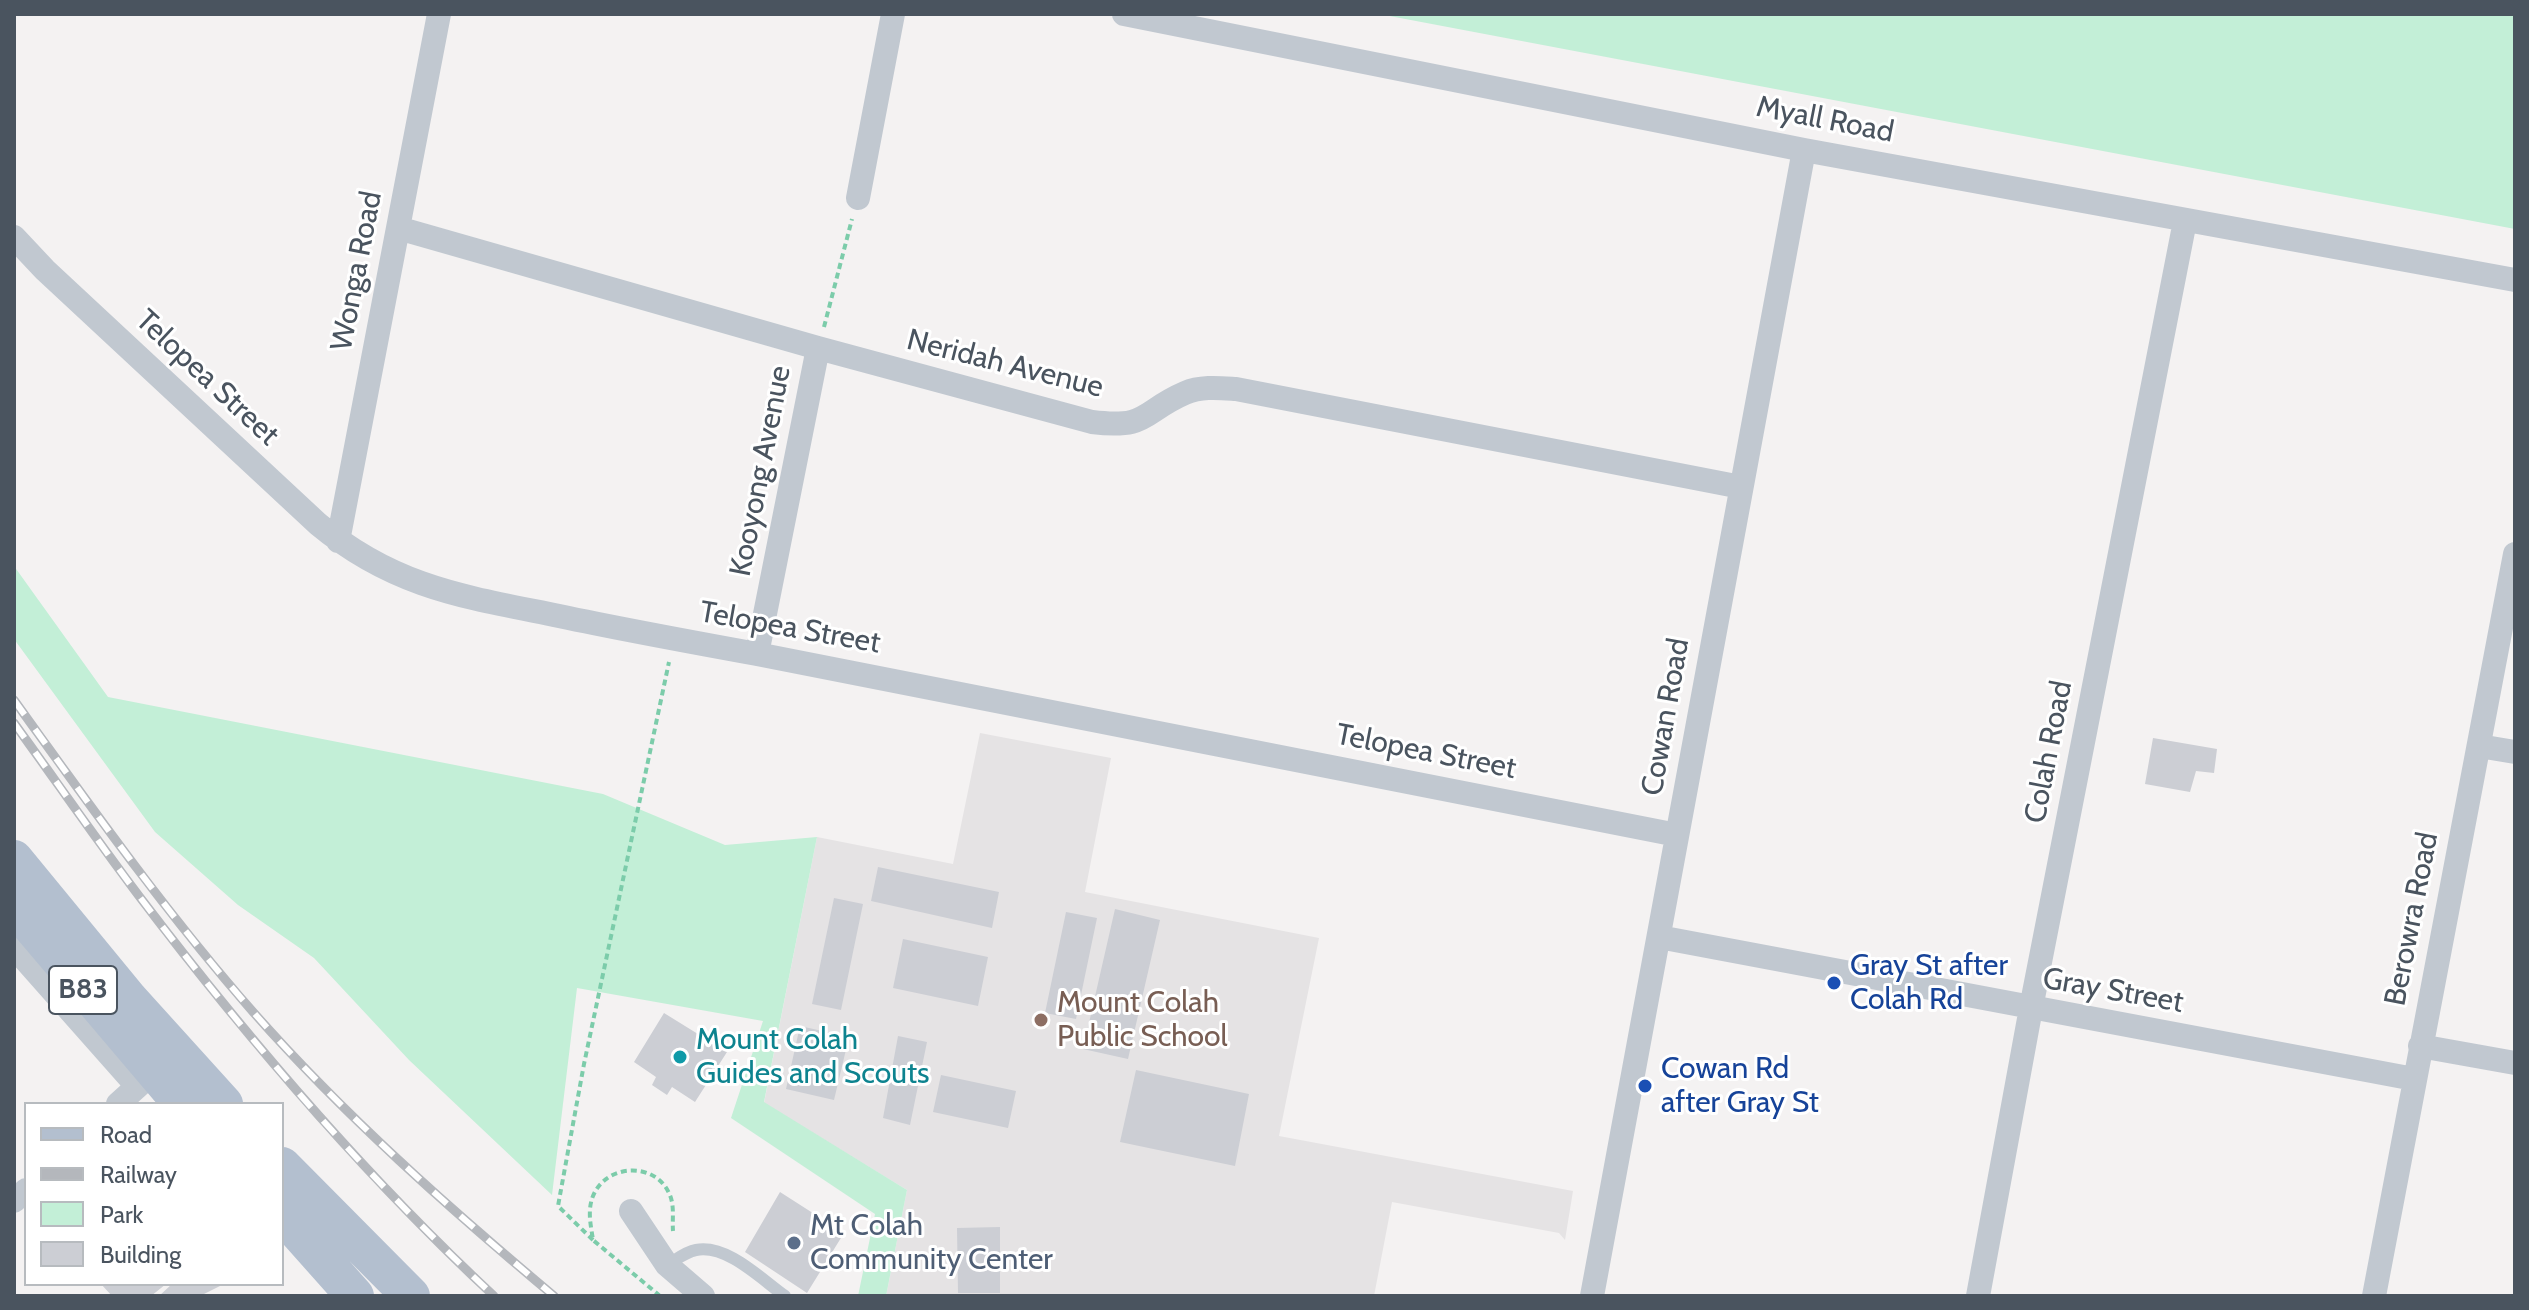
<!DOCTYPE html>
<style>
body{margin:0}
#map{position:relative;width:2529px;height:1310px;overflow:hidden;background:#f4f2f2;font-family:Cabin,sans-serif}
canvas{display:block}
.frame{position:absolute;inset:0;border:16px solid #4a545f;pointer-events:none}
.legend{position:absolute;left:24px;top:1102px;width:260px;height:184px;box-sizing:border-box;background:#fff;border:2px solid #b7bbbf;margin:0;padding:10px 14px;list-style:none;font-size:24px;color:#4a545f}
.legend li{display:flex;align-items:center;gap:16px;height:40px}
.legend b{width:40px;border:2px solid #b7bbbf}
</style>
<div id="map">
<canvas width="2529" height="1310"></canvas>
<div class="frame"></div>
<ul class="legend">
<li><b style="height:10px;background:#b3bfcf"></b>Road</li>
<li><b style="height:10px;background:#b4b7bc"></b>Railway</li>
<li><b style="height:22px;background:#c3efd7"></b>Park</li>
<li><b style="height:22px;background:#ccced4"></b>Building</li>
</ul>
</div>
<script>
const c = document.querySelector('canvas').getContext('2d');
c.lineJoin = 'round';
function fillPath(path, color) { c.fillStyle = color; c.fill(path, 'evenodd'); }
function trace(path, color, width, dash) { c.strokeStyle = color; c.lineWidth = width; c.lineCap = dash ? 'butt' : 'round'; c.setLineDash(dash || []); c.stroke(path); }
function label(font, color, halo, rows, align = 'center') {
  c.font = font + ' Cabin,sans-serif'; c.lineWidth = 6; c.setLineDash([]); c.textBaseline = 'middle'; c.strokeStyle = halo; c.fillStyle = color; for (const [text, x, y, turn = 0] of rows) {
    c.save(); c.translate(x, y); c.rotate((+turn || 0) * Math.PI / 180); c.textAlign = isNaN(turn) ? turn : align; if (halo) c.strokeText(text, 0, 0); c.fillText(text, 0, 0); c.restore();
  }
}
fillPath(new Path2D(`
 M 980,733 L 1111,758 L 1085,892 L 1319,938 L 1279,1136 L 1573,1191 L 1565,1240 L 1559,1233 L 1392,1202 L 1374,1296 L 886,1296 L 907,1190 L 764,1103 L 817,837 L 953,864 Z`), '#e5e3e4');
fillPath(new Path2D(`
 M 1379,14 L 2515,14 L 2515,229 Z
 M 14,566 L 108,697 L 603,794 L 725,845 L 817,837 L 764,1102 L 907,1190 L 886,1296 L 858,1296 L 875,1214 L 731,1118 L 763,1021 L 577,988 L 552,1195 L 409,1060 L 314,958 L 238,905 L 155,832 L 14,639 Z`), '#c3efd7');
fillPath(new Path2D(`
 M 2153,738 L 2217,749 L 2214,773 L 2196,771 L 2190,792 L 2145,784 Z
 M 878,867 L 999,892 L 992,928 L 871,901 Z
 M 834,898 L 863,904 L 841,1010 L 812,1004 Z
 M 1115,909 L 1160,920 L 1128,1059 L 1083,1049 Z
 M 1066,912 L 1097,918 L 1076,1019 L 1045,1013 Z
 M 903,939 L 988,957 L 978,1006 L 893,988 Z
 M 664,1013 L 727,1052 L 695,1102 L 672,1087 L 667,1095 L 652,1085 L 656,1077 L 634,1062 Z
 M 800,1026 L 849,1037 L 834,1100 L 786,1089 Z
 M 898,1036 L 927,1042 L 910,1125 L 883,1118 Z
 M 1136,1070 L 1249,1094 L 1235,1166 L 1120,1142 Z
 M 941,1075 L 1016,1091 L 1008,1128 L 933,1112 Z
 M 780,1192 L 844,1233 L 807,1293 L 745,1252 Z
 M 1000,1227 L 1000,1293 L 958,1293 L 957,1228 Z
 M 101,1284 L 166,1284 L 151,1296 L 112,1296 Z
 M 172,1284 L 224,1284 L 204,1294 L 206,1296 L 159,1296 Z`), '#ccced4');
trace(new Path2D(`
 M 824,327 L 852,219
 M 593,1240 L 558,1206 L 584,1064 L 669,662
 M 660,1296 L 593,1240 C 591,1226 587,1211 593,1196 C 606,1164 654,1161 669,1193 C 675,1205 672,1219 673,1231`), '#7cccaa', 4, [6, 4]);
trace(new Path2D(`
 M 667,1265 C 676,1260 685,1252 696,1250 C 727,1244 761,1279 785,1296`), '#c1c8d0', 12);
trace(new Path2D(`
 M 1124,14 L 1804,150 L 2515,280
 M 858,198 L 893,14
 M 398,228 L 818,348 L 1092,422 C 1149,429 1141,412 1185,393 C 1201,386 1220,388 1236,389 L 1741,487
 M 14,237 L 45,270 L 318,524 C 395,588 466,597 559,616 C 625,630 691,642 757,654 L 1677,835
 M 338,541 L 439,14
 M 757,654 L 818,348
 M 2479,746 L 2515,752
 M 1659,937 L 2414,1079
 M 14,947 L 137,1086
 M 2420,1046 L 2515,1063
 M 118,1104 L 149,1076
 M 14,1201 L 26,1190
 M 631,1211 L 667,1265 L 703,1296
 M 1592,1296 L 1804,150
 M 1978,1296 L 2031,1008 L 2185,221
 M 2374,1296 L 2515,554`), '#c1c8d0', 24);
trace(new Path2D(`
 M 14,859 L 129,999 L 224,1104
 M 14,906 L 182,1104
 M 282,1166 L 411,1296
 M 282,1214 L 355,1296`), '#b3bfcf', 38);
const rail = new Path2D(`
 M 14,700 C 91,807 167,914 254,1013 C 345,1116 449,1208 554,1296
 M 14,723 C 56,781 96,839 139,896 C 247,1038 363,1174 494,1296`);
trace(rail, '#b4b7bc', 9);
trace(rail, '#fff', 6, [18]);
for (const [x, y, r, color] of [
 [1834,983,8,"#1a4fb4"],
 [1041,1020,8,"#8d6e63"],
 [680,1057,8,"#0f9aa8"],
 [1645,1086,8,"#1a4fb4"],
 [794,1243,8,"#5c6f8a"]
]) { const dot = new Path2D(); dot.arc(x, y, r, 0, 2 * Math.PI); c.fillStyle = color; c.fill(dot); trace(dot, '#fff', 3); }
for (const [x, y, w] of [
 [83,990,68]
]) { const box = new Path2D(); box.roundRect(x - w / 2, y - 24, w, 48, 6); c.fillStyle = '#fff'; c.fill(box); trace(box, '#4a545f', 2); }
label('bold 28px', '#4a545f', null, [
 ["B83",83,990]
]);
label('30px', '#4a545f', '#fff', [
 ["Myall Road",1825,120,11],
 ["Wonga Road",357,271,-79],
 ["Neridah Avenue",1005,364,14],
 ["Telopea Street",207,378,43],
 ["Kooyong Avenue",761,471,-79],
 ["Telopea Street",790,628,10],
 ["Cowan Road",1666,717,-80],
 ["Telopea Street",1426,752,11],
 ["Colah Road",2049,752,-79],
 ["Berowra Road",2412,919,-79],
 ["Gray Street",2113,991,10]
]);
label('30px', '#164399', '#fff', [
 ["Gray St after",1850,966],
 ["Colah Rd",1850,1000],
 ["Cowan Rd",1661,1069],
 ["after Gray St",1661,1103]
], 'left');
label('30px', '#785e54', '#fff', [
 ["Mount Colah",1057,1003],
 ["Public School",1057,1037]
], 'left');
label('30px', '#0d838f', '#fff', [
 ["Mount Colah",696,1040],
 ["Guides and Scouts",696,1074]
], 'left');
label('30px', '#4e5e75', '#fff', [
 ["Mt Colah",810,1226],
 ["Community Center",810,1260]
], 'left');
</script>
